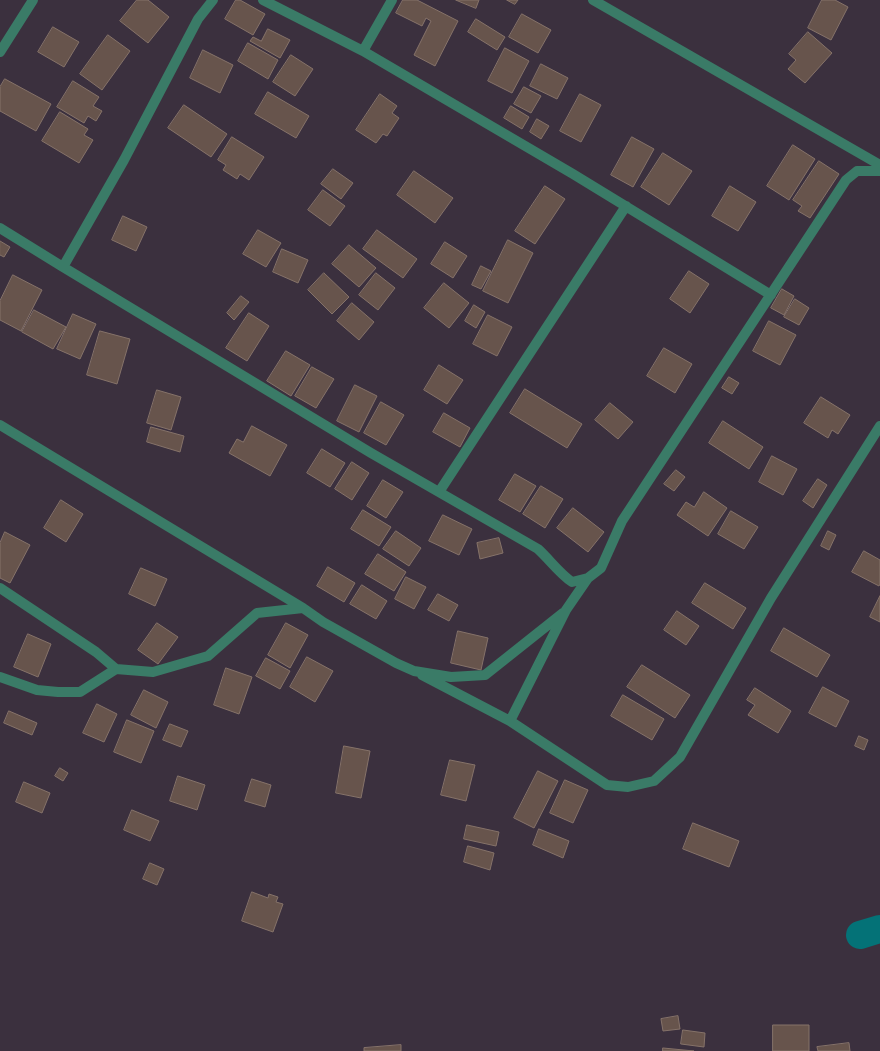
<!DOCTYPE html>
<style>
body{margin:0}
canvas{display:block;background:#3b303e}
</style>
<canvas width="880" height="1051"></canvas>
<script>
const c = document.querySelector('canvas').getContext('2d');
c.lineJoin = 'round';
function trace(path, color, width, dash) { c.strokeStyle = color; c.lineWidth = width; c.lineCap = dash ? 'butt' : 'round'; c.setLineDash(dash || []); c.stroke(path); }
function fillPath(path, color) { c.fillStyle = color; c.fill(path, 'evenodd'); }
trace(new Path2D(`
 M 860,935 L 880,929`), '#047277', 28);
const building = new Path2D(`
 M 137,0 L 148,0 L 169,17 L 148,43 L 120,21 Z
 M 236,0 L 240,0 L 265,14 L 253,35 L 225,19 Z
 M 403,0 L 417,0 L 458,21 L 435,66 L 414,55 L 431,21 L 426,18 L 422,26 L 396,13 Z
 M 456,0 L 479,0 L 476,8 Z
 M 507,0 L 518,0 L 515,4 Z
 M 822,0 L 835,0 L 848,7 L 831,40 L 808,28 Z
 M 522,14 L 551,30 L 538,53 L 509,37 Z
 M 476,19 L 505,37 L 497,50 L 468,32 Z
 M 53,27 L 79,42 L 64,67 L 38,52 Z
 M 268,29 L 290,40 L 280,58 L 250,41 L 253,37 L 261,41 Z
 M 808,32 L 832,53 L 805,83 L 788,69 L 796,60 L 789,54 Z
 M 108,35 L 130,51 L 102,90 L 80,74 Z
 M 248,43 L 278,60 L 268,79 L 238,61 Z
 M 505,48 L 529,61 L 512,93 L 488,81 Z
 M 203,50 L 233,65 L 220,93 L 190,78 Z
 M 291,55 L 313,69 L 295,96 L 273,82 Z
 M 541,64 L 568,78 L 557,99 L 530,86 Z
 M 5,79 L 51,104 L 36,131 L 0,111 L 0,87 Z
 M 73,81 L 99,97 L 93,106 L 102,111 L 96,121 L 88,116 L 84,123 L 57,107 Z
 M 524,87 L 541,96 L 531,113 L 514,104 Z
 M 268,92 L 309,116 L 296,138 L 255,114 Z
 M 380,94 L 397,106 L 392,113 L 399,118 L 387,136 L 383,134 L 376,143 L 356,130 Z
 M 580,94 L 601,105 L 581,142 L 560,131 Z
 M 184,105 L 227,134 L 211,157 L 168,128 Z
 M 511,106 L 529,117 L 522,129 L 504,118 Z
 M 60,112 L 88,129 L 84,135 L 93,140 L 79,163 L 42,141 Z
 M 537,119 L 549,126 L 541,139 L 530,132 Z
 M 232,137 L 264,157 L 249,180 L 240,174 L 237,179 L 223,170 L 226,165 L 218,160 Z
 M 632,137 L 654,149 L 633,187 L 611,175 Z
 M 793,145 L 815,159 L 789,200 L 767,186 Z
 M 663,153 L 692,171 L 669,205 L 641,187 Z
 M 819,161 L 839,174 L 810,218 L 798,211 L 802,206 L 793,200 Z
 M 333,169 L 353,183 L 341,199 L 321,184 Z
 M 414,171 L 453,198 L 435,223 L 397,195 Z
 M 545,186 L 565,199 L 535,244 L 515,231 Z
 M 730,186 L 756,202 L 738,231 L 712,216 Z
 M 323,190 L 345,206 L 330,226 L 308,210 Z
 M 123,216 L 147,227 L 136,251 L 112,240 Z
 M 258,230 L 281,243 L 266,267 L 243,254 Z
 M 377,230 L 417,259 L 403,278 L 363,249 Z
 M 508,240 L 533,253 L 508,303 L 483,291 Z
 M 0,241 L 10,247 L 4,257 L 0,255 Z
 M 445,242 L 467,256 L 453,278 L 431,264 Z
 M 349,245 L 376,268 L 359,287 L 332,264 Z
 M 282,249 L 308,260 L 298,283 L 273,272 Z
 M 481,266 L 491,271 L 481,289 L 472,285 Z
 M 689,271 L 709,284 L 690,313 L 670,299 Z
 M 324,273 L 349,297 L 332,314 L 308,290 Z
 M 376,273 L 395,288 L 378,310 L 359,295 Z
 M 13,275 L 42,290 L 21,331 L 0,320 L 0,301 Z
 M 444,283 L 469,303 L 449,328 L 424,308 Z
 M 782,289 L 794,296 L 784,315 L 771,308 Z
 M 241,296 L 249,302 L 234,320 L 227,313 Z
 M 795,299 L 809,308 L 799,325 L 784,317 Z
 M 352,303 L 374,322 L 359,340 L 337,321 Z
 M 474,305 L 485,312 L 476,328 L 465,321 Z
 M 34,310 L 66,327 L 53,349 L 22,332 Z
 M 249,313 L 269,326 L 247,361 L 226,348 Z
 M 73,314 L 96,324 L 80,359 L 57,349 Z
 M 488,315 L 512,327 L 497,356 L 473,344 Z
 M 769,321 L 796,335 L 780,365 L 753,351 Z
 M 100,331 L 130,339 L 117,384 L 87,375 Z
 M 664,348 L 692,364 L 675,393 L 647,376 Z
 M 286,351 L 310,365 L 291,396 L 267,381 Z
 M 439,365 L 463,380 L 447,404 L 424,390 Z
 M 312,367 L 334,379 L 316,408 L 295,396 Z
 M 729,377 L 739,383 L 732,394 L 722,388 Z
 M 355,385 L 377,396 L 359,432 L 337,421 Z
 M 525,389 L 582,424 L 567,448 L 510,413 Z
 M 157,390 L 181,397 L 171,430 L 147,423 Z
 M 821,397 L 850,415 L 838,434 L 832,430 L 828,438 L 804,423 Z
 M 381,402 L 404,415 L 386,445 L 364,433 Z
 M 610,403 L 633,422 L 618,439 L 595,420 Z
 M 444,413 L 470,428 L 460,447 L 433,432 Z
 M 723,421 L 763,447 L 749,469 L 709,443 Z
 M 252,426 L 287,445 L 270,476 L 229,453 L 237,439 L 243,442 Z
 M 151,427 L 184,436 L 180,452 L 147,442 Z
 M 322,449 L 345,463 L 330,487 L 307,473 Z
 M 772,456 L 797,469 L 783,495 L 759,482 Z
 M 352,462 L 369,473 L 352,500 L 335,489 Z
 M 676,470 L 685,477 L 674,491 L 664,484 Z
 M 515,474 L 536,486 L 520,512 L 499,500 Z
 M 818,479 L 827,485 L 813,508 L 803,501 Z
 M 383,480 L 403,492 L 386,518 L 367,506 Z
 M 541,486 L 563,499 L 545,528 L 523,514 Z
 M 704,492 L 727,508 L 708,536 L 677,515 L 686,502 L 694,507 Z
 M 61,500 L 83,514 L 66,542 L 44,528 Z
 M 573,508 L 604,532 L 588,552 L 557,528 Z
 M 363,510 L 391,527 L 379,546 L 351,529 Z
 M 731,511 L 758,527 L 744,549 L 718,534 Z
 M 443,515 L 472,529 L 459,555 L 429,541 Z
 M 396,531 L 421,548 L 409,566 L 383,549 Z
 M 828,531 L 836,535 L 829,550 L 821,546 Z
 M 5,532 L 30,545 L 10,583 L 0,578 L 0,543 Z
 M 499,538 L 503,553 L 480,559 L 477,543 Z
 M 864,551 L 880,560 L 880,584 L 879,586 L 852,572 Z
 M 378,554 L 406,572 L 394,591 L 365,574 Z
 M 328,567 L 355,583 L 344,602 L 317,586 Z
 M 141,568 L 167,579 L 155,606 L 129,594 Z
 M 406,577 L 426,587 L 414,609 L 395,599 Z
 M 705,583 L 746,608 L 733,629 L 692,603 Z
 M 362,585 L 387,601 L 376,619 L 350,604 Z
 M 438,594 L 458,605 L 449,621 L 428,610 Z
 M 880,596 L 880,622 L 870,617 Z
 M 677,611 L 699,626 L 686,645 L 664,630 Z
 M 157,623 L 178,637 L 158,664 L 138,650 Z
 M 286,623 L 308,635 L 290,668 L 268,655 Z
 M 784,628 L 830,655 L 817,677 L 771,651 Z
 M 458,631 L 488,638 L 481,670 L 451,663 Z
 M 28,634 L 51,644 L 38,677 L 14,667 Z
 M 307,657 L 333,671 L 315,702 L 290,687 Z
 M 266,658 L 290,671 L 280,689 L 256,676 Z
 M 642,665 L 690,695 L 675,718 L 627,687 Z
 M 226,668 L 252,677 L 239,714 L 214,705 Z
 M 823,687 L 849,701 L 836,727 L 809,713 Z
 M 755,688 L 791,711 L 778,733 L 748,715 L 755,705 L 747,700 Z
 M 144,690 L 168,702 L 156,728 L 131,715 Z
 M 623,695 L 664,719 L 652,740 L 611,716 Z
 M 97,704 L 117,714 L 104,742 L 83,733 Z
 M 9,711 L 37,723 L 32,735 L 4,723 Z
 M 127,720 L 154,731 L 141,763 L 114,752 Z
 M 170,724 L 188,731 L 181,747 L 163,740 Z
 M 859,736 L 868,740 L 864,750 L 855,746 Z
 M 344,746 L 370,751 L 361,798 L 336,793 Z
 M 450,760 L 475,765 L 466,801 L 441,795 Z
 M 60,768 L 68,773 L 63,781 L 55,776 Z
 M 538,771 L 558,781 L 534,828 L 514,818 Z
 M 178,776 L 205,785 L 197,810 L 170,801 Z
 M 252,779 L 271,785 L 265,807 L 245,801 Z
 M 565,780 L 588,790 L 573,823 L 550,813 Z
 M 24,782 L 50,793 L 42,813 L 16,802 Z
 M 132,810 L 159,821 L 150,841 L 124,830 Z
 M 693,823 L 739,841 L 729,867 L 683,849 Z
 M 467,825 L 499,832 L 496,846 L 464,839 Z
 M 539,829 L 569,841 L 563,858 L 533,845 Z
 M 468,846 L 494,853 L 490,870 L 464,862 Z
 M 150,863 L 164,869 L 157,885 L 143,879 Z
 M 252,892 L 268,898 L 269,894 L 278,897 L 276,902 L 283,904 L 273,932 L 242,921 Z
 M 678,1016 L 680,1029 L 663,1031 L 661,1019 Z
 M 773,1025 L 809,1025 L 809,1051 L 773,1051 Z
 M 683,1030 L 705,1033 L 704,1047 L 681,1044 Z
 M 849,1043 L 850,1051 L 818,1051 L 817,1047 Z
 M 401,1045 L 401,1051 L 364,1051 L 364,1048 Z
 M 663,1048 L 694,1051 L 663,1051 Z`);
fillPath(building, '#67544c');
trace(building, '#857269', 1);
trace(new Path2D(`
 M 263,0 L 363,51 L 573,174 L 771,295
 M 593,0 L 880,165
 M 363,51 L 392,0
 M 0,52 L 33,0
 M 0,228 L 63,267 L 124,160 L 198,19 L 213,0
 M 63,267 L 371,453 L 538,549 C 550,560 559,573 572,582 L 588,578 L 601,568 L 622,521 L 846,180 L 857,171 L 880,171
 M 0,425 L 303,608
 M 439,492 L 626,206
 M 588,578 L 566,610 L 510,721 L 607,785 L 628,787 L 654,781 L 680,757 L 771,598 L 880,426
 M 0,588 L 96,652 L 116,669
 M 422,675 L 510,721
 M 0,677 L 37,690 L 58,692 L 80,692 L 116,669 L 153,672 L 208,656 L 257,613 L 303,608 L 323,622 L 396,663 L 414,671 L 451,677 L 485,675 L 563,613`), '#3a7b67', 10);
</script>
